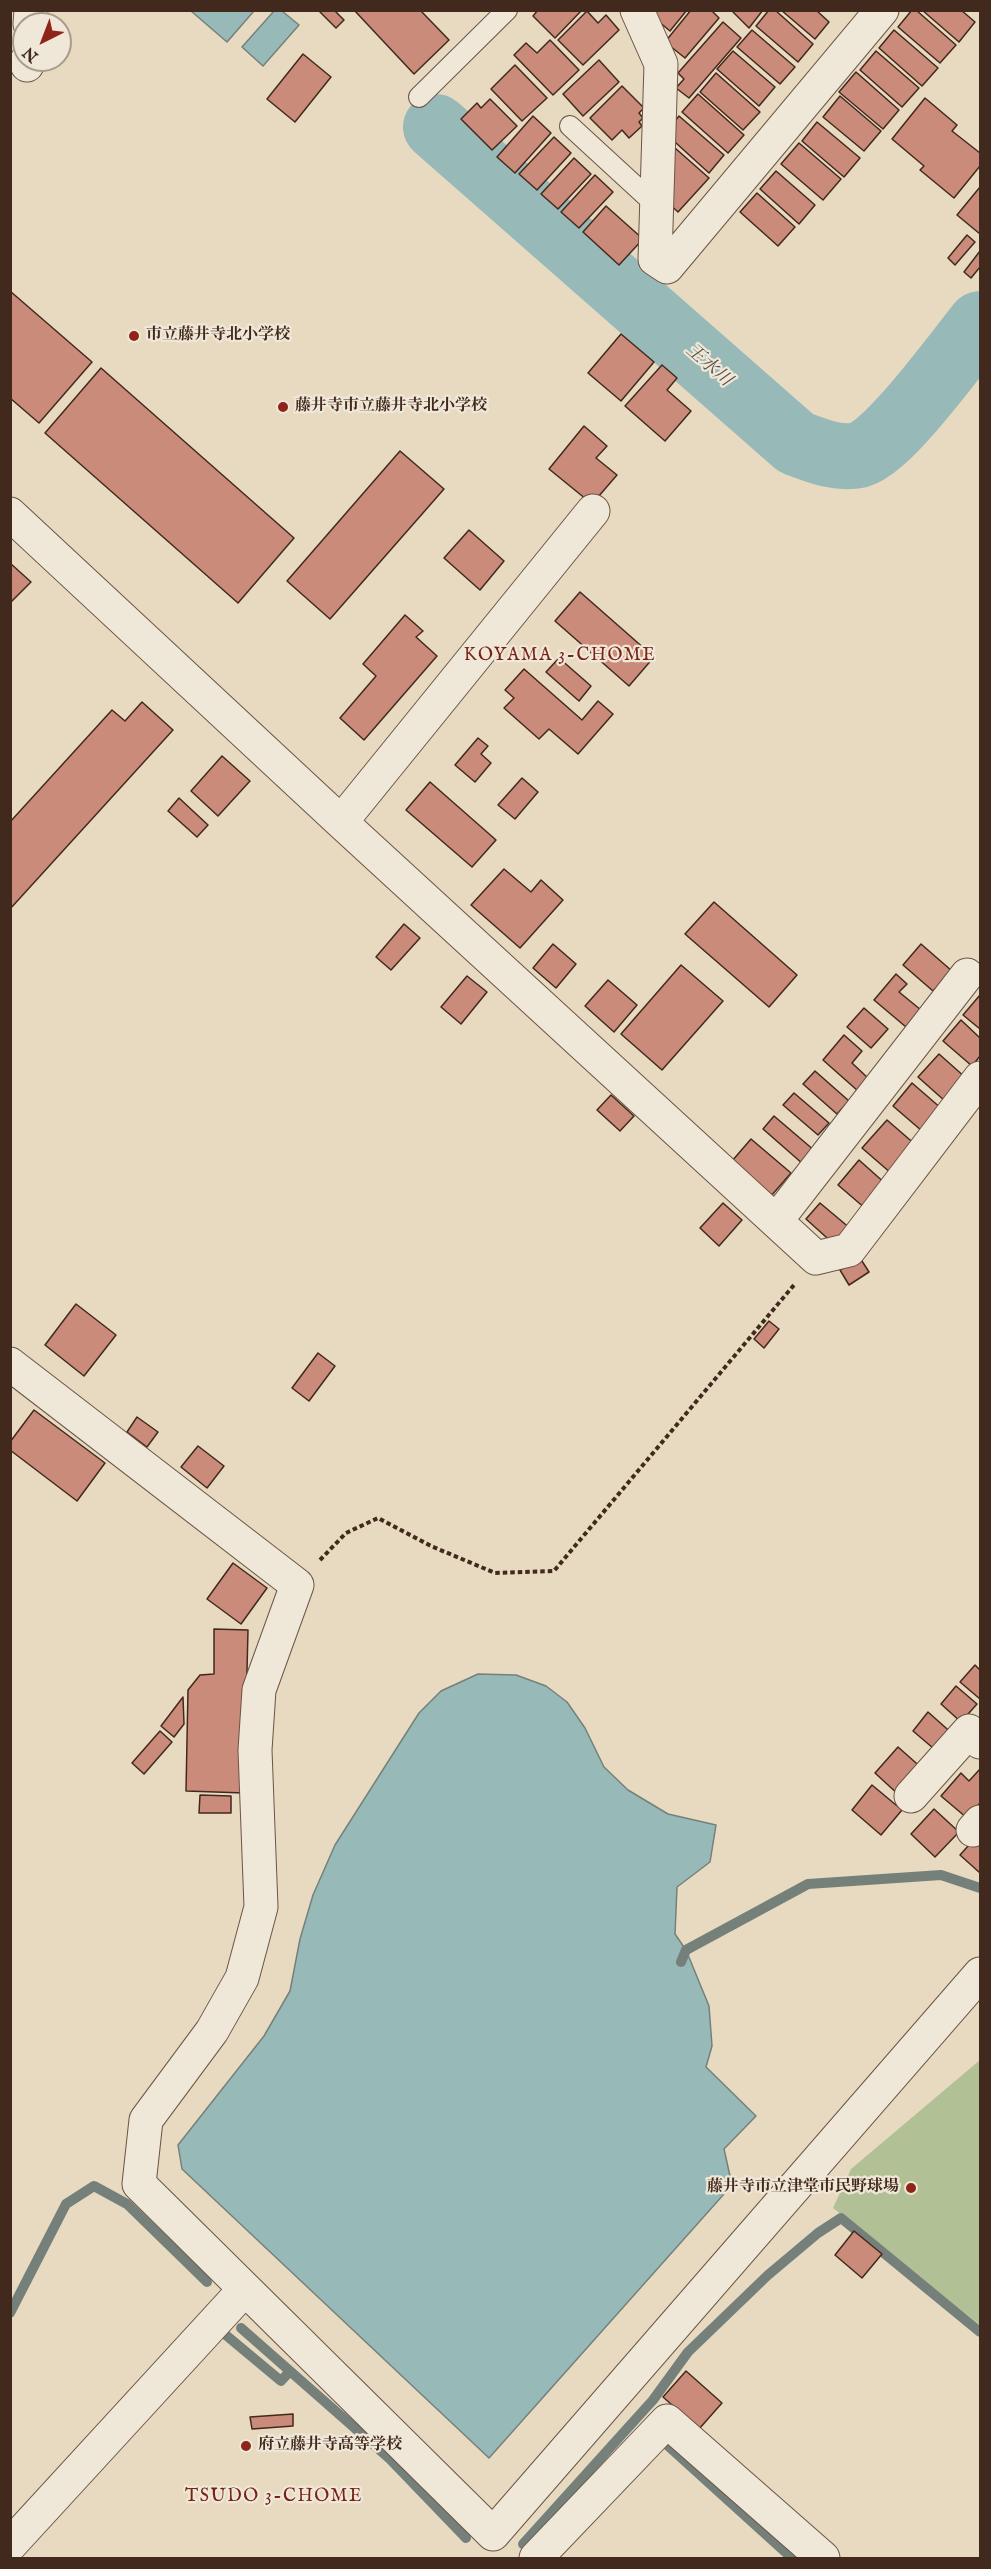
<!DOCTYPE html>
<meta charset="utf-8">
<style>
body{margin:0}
#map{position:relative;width:991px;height:2569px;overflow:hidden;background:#e7dac1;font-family:"IM FELL English",serif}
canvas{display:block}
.frame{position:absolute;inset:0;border:12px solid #42291d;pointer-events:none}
.north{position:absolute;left:12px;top:12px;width:60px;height:60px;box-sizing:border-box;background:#efe7d7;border:2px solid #aa9b8d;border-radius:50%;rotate:222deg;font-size:16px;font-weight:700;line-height:24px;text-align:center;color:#42291d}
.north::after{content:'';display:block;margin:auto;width:21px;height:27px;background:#8f2418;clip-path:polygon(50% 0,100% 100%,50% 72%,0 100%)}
</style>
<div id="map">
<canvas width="991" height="2569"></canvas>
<div class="frame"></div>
<div class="north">N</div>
</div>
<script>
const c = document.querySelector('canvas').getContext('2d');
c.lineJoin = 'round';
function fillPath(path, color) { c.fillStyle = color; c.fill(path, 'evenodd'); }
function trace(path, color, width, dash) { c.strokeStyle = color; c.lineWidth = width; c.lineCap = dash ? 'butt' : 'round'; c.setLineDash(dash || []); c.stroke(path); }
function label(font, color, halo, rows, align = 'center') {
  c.font = font + ' "IM FELL English","Noto Serif JP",serif'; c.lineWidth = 4.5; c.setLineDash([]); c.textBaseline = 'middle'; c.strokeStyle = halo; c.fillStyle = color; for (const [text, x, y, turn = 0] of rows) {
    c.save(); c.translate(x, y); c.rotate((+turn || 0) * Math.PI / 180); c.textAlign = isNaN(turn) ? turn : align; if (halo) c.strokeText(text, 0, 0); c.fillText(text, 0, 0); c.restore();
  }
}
fillPath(new Path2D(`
 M 980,2060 L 980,2325 L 833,2208 L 851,2169 Z`), '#b2c096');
const water = new Path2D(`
 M 191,11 L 254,11 L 227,42 Z
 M 274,11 L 282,11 L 299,25 L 263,66 L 242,47 Z
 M 478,1674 L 516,1675 L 546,1686 L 567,1702 L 585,1728 L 604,1767 L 628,1790 L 668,1814 L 716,1825 L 710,1862 L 677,1887 L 675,1934 L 686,1950 L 709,2006 L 712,2046 L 706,2067 L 756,2116 L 724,2149 L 732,2185 L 489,2458 L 182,2169 L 178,2145 L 264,2036 L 290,1991 L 300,1939 L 313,1895 L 335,1845 L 419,1713 L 441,1691 Z`);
fillPath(water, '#97bab8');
trace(water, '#75807a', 1.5);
trace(new Path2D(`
 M 681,1962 L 686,1950 L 808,1884 L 941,1875 L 980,1888
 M 10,2313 L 66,2204 L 94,2186 L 127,2204 L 207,2282
 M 241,2328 L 390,2459 L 466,2538
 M 217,2335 L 221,2331 L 281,2381 L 290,2371
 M 665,2443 L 792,2558
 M 523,2544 L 653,2400 L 688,2352 L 768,2275 L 818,2233 L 841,2218 L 980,2332`), '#75807a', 10);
trace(new Path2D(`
 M 436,127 L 796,443 C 816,450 837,460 859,455 C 888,448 958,351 980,324`), '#97bab8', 66);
const building = new Path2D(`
 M 318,10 L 334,10 L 344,20 L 336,28 Z
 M 354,10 L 420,10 L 449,40 L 414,74 Z
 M 538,10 L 582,10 L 555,38 L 533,16 Z
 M 657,10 L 687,10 L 670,31 L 652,16 Z
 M 691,10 L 711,10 L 719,18 L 685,58 L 665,42 Z
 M 731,10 L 763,10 L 749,28 Z
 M 769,10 L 775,10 L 813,44 L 798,62 L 756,26 Z
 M 781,10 L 816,10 L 829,22 L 815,39 Z
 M 912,10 L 916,10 L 956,45 L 940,63 L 898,27 Z
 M 922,10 L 961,10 L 975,22 L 959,42 Z
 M 587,11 L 598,23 L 606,15 L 619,30 L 583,65 L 558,40 Z
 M 723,22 L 741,38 L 689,98 L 676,88 L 684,79 L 678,73 Z
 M 752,30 L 795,67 L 780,84 L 737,47 Z
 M 894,30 L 938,68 L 922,86 L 879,48 Z
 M 550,40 L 579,70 L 553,95 L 514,55 L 526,43 L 537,53 Z
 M 733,51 L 775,87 L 759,106 L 717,69 Z
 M 876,51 L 919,88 L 902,107 L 860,70 Z
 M 303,54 L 331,77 L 295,122 L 267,99 Z
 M 599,60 L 619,82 L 583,116 L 563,94 Z
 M 515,65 L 547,98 L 522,121 L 491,89 Z
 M 856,72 L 899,110 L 883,129 L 839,92 Z
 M 716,73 L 760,112 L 743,130 L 700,92 Z
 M 622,86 L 644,108 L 639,113 L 643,118 L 639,122 L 642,126 L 629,138 L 622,130 L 612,140 L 590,118 Z
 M 698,94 L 744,135 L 728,153 L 682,112 Z
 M 840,96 L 881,131 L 864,151 L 823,117 Z
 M 925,98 L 957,125 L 952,131 L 980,153 L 980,166 L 954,198 L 920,170 L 924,166 L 892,139 Z
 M 490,99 L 517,126 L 492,150 L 461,119 L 477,103 L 481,108 Z
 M 533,116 L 551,133 L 515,173 L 497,157 Z
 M 679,116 L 724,155 L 709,173 L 665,133 Z
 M 817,122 L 860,158 L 844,177 L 802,141 Z
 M 554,137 L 571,153 L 537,190 L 519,174 Z
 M 799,143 L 841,179 L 823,200 L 781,164 Z
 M 675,148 L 709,178 L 678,212 L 665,200 L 664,161 Z
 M 574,158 L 591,174 L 558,209 L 541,194 Z
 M 776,171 L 815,205 L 799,224 L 760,189 Z
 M 595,175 L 613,192 L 579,228 L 561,212 Z
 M 980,187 L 980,234 L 957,215 Z
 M 757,193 L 795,227 L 778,246 L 740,212 Z
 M 606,206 L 643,239 L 619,265 L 583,232 Z
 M 967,235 L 975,242 L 955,265 L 948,258 Z
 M 980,251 L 980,267 L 971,278 L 964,272 Z
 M 10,291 L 92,362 L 39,423 L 10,398 Z
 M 621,334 L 654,362 L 621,401 L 588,373 Z
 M 662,365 L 677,378 L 667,390 L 691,411 L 665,441 L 625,406 Z
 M 101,368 L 294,538 L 238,603 L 45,433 Z
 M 584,426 L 607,446 L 596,458 L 617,475 L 592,504 L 549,469 Z
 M 400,451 L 444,489 L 330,619 L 287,581 Z
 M 469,530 L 504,561 L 480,590 L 444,558 Z
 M 10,563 L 31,582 L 10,603 Z
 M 580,592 L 654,657 L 629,686 L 555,621 Z
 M 405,615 L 423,631 L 416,637 L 437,656 L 364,740 L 340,718 L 376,676 L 363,664 Z
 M 559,658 L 591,686 L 579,701 L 546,672 Z
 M 524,669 L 582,720 L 598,701 L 613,714 L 578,754 L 549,729 L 539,739 L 504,708 L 514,698 L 505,690 Z
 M 142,702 L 173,730 L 10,909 L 10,822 L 112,710 L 125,721 Z
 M 478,738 L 488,746 L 481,754 L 491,763 L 475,782 L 455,765 Z
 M 222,756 L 250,781 L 218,816 L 191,791 Z
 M 522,778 L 538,792 L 515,819 L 498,805 Z
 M 430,782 L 496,840 L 472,867 L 406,810 Z
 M 179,798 L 208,825 L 197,837 L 168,811 Z
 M 504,869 L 531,892 L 541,880 L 563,900 L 520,948 L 471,905 Z
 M 714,902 L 797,975 L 769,1007 L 685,934 Z
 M 404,924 L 420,938 L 391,970 L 376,957 Z
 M 553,944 L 576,964 L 556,988 L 533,968 Z
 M 921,944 L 952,971 L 933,991 L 903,965 Z
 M 681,965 L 723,1001 L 662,1070 L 621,1034 Z
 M 896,974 L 907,984 L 899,992 L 921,1010 L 906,1027 L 874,1000 Z
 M 467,976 L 487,992 L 461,1024 L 441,1007 Z
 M 608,980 L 637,1005 L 614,1032 L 585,1006 Z
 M 980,995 L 980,1029 L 963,1015 Z
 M 864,1008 L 888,1029 L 871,1048 L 847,1027 Z
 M 961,1020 L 980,1038 L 980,1056 L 972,1066 L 943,1041 Z
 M 844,1035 L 862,1051 L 852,1063 L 869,1079 L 858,1091 L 823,1060 Z
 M 939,1054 L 966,1078 L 945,1101 L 918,1077 Z
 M 815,1071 L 849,1101 L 837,1114 L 803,1084 Z
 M 912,1083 L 942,1109 L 922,1131 L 893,1106 Z
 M 794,1093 L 829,1123 L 818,1135 L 783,1105 Z
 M 611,1095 L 634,1116 L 620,1131 L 597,1110 Z
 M 774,1116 L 815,1151 L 803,1164 L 763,1129 Z
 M 887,1120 L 917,1146 L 892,1174 L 862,1148 Z
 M 751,1139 L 791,1173 L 771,1196 L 732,1161 Z
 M 859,1160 L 887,1185 L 866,1209 L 838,1185 Z
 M 723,1203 L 742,1220 L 719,1246 L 700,1228 Z
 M 820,1203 L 851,1229 L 836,1246 L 806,1219 Z
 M 860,1258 L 869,1272 L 849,1285 L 840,1270 Z
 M 76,1304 L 116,1335 L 84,1376 L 45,1345 Z
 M 769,1321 L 779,1329 L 764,1348 L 754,1339 Z
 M 318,1353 L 335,1366 L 309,1401 L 292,1388 Z
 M 34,1410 L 105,1463 L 77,1501 L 10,1450 L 10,1442 Z
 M 137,1417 L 158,1432 L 147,1447 L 127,1432 Z
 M 198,1446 L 224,1466 L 207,1488 L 181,1467 Z
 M 233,1563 L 267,1588 L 241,1624 L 207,1599 Z
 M 214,1629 L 248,1630 L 244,1793 L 186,1791 L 188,1690 L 200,1675 L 214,1674 Z
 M 975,1665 L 980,1670 L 980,1699 L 960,1682 Z
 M 956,1686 L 977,1704 L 961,1722 L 941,1704 Z
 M 183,1697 L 184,1724 L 174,1737 L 161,1726 Z
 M 928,1712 L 955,1736 L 940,1754 L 913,1731 Z
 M 160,1731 L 172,1742 L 144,1774 L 132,1763 Z
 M 898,1747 L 924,1770 L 900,1796 L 875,1773 Z
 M 980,1769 L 980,1803 L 967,1818 L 941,1796 L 961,1773 L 969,1781 Z
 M 872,1785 L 902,1810 L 881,1835 L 852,1810 Z
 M 200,1795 L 231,1796 L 231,1813 L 199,1813 Z
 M 934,1809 L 959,1832 L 935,1857 L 911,1834 Z
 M 977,1836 L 980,1839 L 980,1873 L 960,1855 Z
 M 854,2231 L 882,2254 L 862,2278 L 835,2255 Z
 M 686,2371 L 722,2403 L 699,2429 L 663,2397 Z
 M 293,2414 L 293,2426 L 252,2429 L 250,2417 Z`);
fillPath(building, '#cb8b7a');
trace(building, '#42291d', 1.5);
const service = new Path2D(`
 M 419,97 L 507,10
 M 570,126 L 657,206`);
const minor = new Path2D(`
 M 637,10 L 661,64 L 655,259 L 667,267 L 882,10
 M 30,24 L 31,10
 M 27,65 L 27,60
 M 10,514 L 341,822 L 816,1258 L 849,1250 L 980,1078
 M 341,822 L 593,511
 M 776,1221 L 967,975
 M 10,1364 L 297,1585 L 259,1690 L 255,1750 L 261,1907 L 242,1978 L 212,2031 L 146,2120 L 139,2184 L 493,2534 L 980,1974
 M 911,1796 L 969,1731 L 980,1742
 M 973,1830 L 980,1822
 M 10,2545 L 245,2289
 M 536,2558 L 667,2421 L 823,2558`);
trace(service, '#6b5546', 22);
trace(minor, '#6b5546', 35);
trace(new Path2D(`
 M 320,1560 L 346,1533 L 378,1518 L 431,1546 L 495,1573 L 554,1571 L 794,1285`), '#42291d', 4, [4.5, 3]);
trace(service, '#efe7d7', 20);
trace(minor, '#efe7d7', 33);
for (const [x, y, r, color] of [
 [134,336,6,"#8f2418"],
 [283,407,6,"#8f2418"],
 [911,2188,6,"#8f2418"],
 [246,2446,6,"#8f2418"]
]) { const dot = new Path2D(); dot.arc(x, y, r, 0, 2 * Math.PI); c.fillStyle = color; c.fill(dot); trace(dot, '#efe7d7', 2); }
label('bold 16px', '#42291d', '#efe7d7', [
 ["市立藤井寺北小学校",146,336],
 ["藤井寺市立藤井寺北小学校",295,407],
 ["藤井寺市立津堂市民野球場",899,2188,"right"],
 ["府立藤井寺高等学校",258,2446]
], 'left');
label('italic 18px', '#574d44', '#efe7d7', [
 ["王水川",708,366,41]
]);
c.letterSpacing = '1.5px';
label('18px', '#7a1f14', '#efe7d7', [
 ["KOYAMA 3-CHOME",560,656],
 ["TSUDO 3-CHOME",274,2497]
]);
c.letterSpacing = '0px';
</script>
